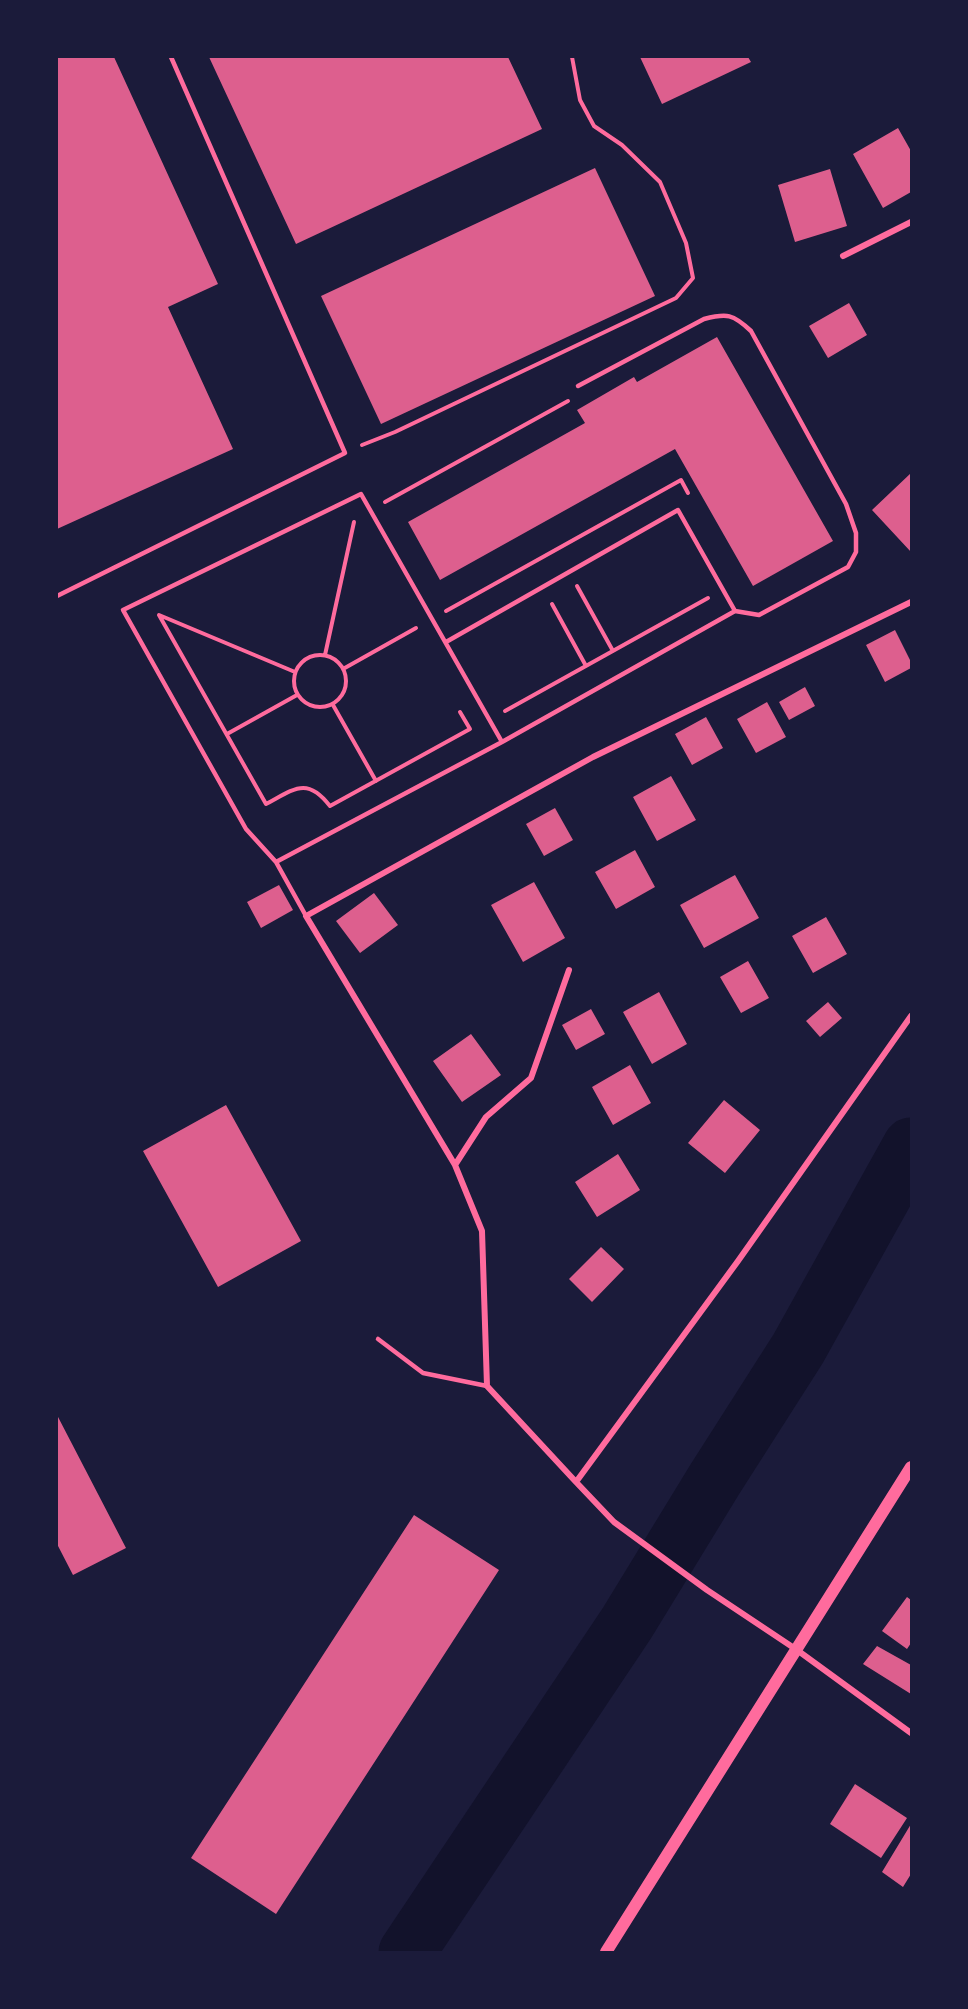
<!DOCTYPE html>
<style>
body{margin:0}
#map{position:relative;width:968px;height:2009px;overflow:hidden;background:#1b1b3a;font-family:Ubuntu,sans-serif}
canvas{display:block}
.frame{position:absolute;inset:0;border:58px solid #1b1b3a;pointer-events:none}
</style>
<div id="map">
<canvas width="968" height="2009"></canvas>
<div class="frame"></div>
</div>
<script>
const c = document.querySelector('canvas').getContext('2d');
c.lineJoin = 'round';
function trace(path, color, width, dash) { c.strokeStyle = color; c.lineWidth = width; c.lineCap = dash ? 'butt' : 'round'; c.setLineDash(dash || []); c.stroke(path); }
function fillPath(path, color) { c.fillStyle = color; c.fill(path, 'evenodd'); }
trace(new Path2D(`
 M 407,1952 L 627,1623 L 715,1479 L 798,1349 L 911,1146`), '#12122b', 57);
fillPath(new Path2D(`
 M 57,57 L 114,57 L 218,284 L 168,307 L 233,449 L 57,529 Z
 M 209,57 L 508,57 L 542,129 L 296,244 Z
 M 640,57 L 748,57 L 751,62 L 662,104 Z
 M 898,128 L 911,151 L 911,192 L 883,208 L 853,154 Z
 M 595,168 L 655,296 L 381,424 L 321,296 Z
 M 830,169 L 847,226 L 795,242 L 778,185 Z
 M 849,303 L 867,335 L 828,358 L 809,326 Z
 M 717,337 L 833,541 L 753,586 L 675,449 L 440,580 L 408,522 L 585,423 L 577,410 L 634,377 L 637,382 Z
 M 911,473 L 911,552 L 872,510 Z
 M 895,630 L 911,662 L 911,668 L 885,682 L 866,645 Z
 M 805,687 L 815,706 L 789,720 L 779,702 Z
 M 767,702 L 786,737 L 756,753 L 737,719 Z
 M 706,717 L 723,748 L 692,765 L 675,734 Z
 M 671,776 L 696,820 L 657,841 L 633,797 Z
 M 555,808 L 573,840 L 544,856 L 526,824 Z
 M 635,850 L 655,887 L 616,909 L 595,872 Z
 M 735,875 L 759,918 L 704,948 L 680,905 Z
 M 534,882 L 565,938 L 523,962 L 491,905 Z
 M 279,885 L 293,910 L 261,928 L 247,902 Z
 M 374,893 L 398,925 L 360,953 L 336,921 Z
 M 826,917 L 847,954 L 813,973 L 792,936 Z
 M 748,961 L 769,998 L 741,1013 L 720,977 Z
 M 659,992 L 687,1044 L 652,1064 L 623,1012 Z
 M 828,1002 L 842,1018 L 820,1037 L 806,1021 Z
 M 591,1009 L 605,1034 L 576,1050 L 562,1025 Z
 M 471,1034 L 501,1075 L 462,1102 L 433,1061 Z
 M 630,1065 L 651,1103 L 613,1125 L 592,1087 Z
 M 724,1100 L 760,1130 L 725,1173 L 688,1143 Z
 M 226,1105 L 301,1241 L 218,1287 L 143,1151 Z
 M 618,1154 L 640,1190 L 597,1217 L 575,1182 Z
 M 601,1247 L 624,1269 L 592,1302 L 569,1279 Z
 M 57,1415 L 126,1548 L 73,1575 L 57,1544 Z
 M 414,1515 L 499,1570 L 276,1914 L 191,1858 Z
 M 907,1597 L 911,1600 L 911,1643 L 907,1649 L 882,1631 Z
 M 877,1646 L 911,1665 L 911,1694 L 863,1664 Z
 M 855,1784 L 907,1818 L 881,1858 L 830,1824 Z
 M 911,1824 L 911,1874 L 903,1887 L 882,1872 Z`), '#dd5f8e');
trace(new Path2D(`
 M 362,445 L 395,432 L 676,298 L 693,278 L 686,243 L 660,182 L 622,145 L 594,126 L 580,100 L 572,57
 M 385,502 L 568,401
 M 577,586 L 613,651
 M 552,604 L 586,666
 M 446,611 L 681,480 L 688,493
 M294 681a26 26 0 1 1 52 0a26 26 0 1 1-52 0Z
 M 325,655 L 354,522
 M 343,669 L 416,628
 M 295,672 L 159,615 L 266,804 C 294,789 307,776 330,806 L 470,729 L 460,712
 M 333,705 L 376,781
 M 505,711 L 708,598
 M 227,734 L 297,695`), '#ff6b9d', 4);
trace(new Path2D(`
 M 57,596 L 345,453 L 171,57
 M 446,642 L 678,510 L 735,611
 M 276,862 L 502,742 L 735,611 L 759,615 L 848,567 L 856,552 L 856,533 L 846,504 L 751,331 C 733,314 727,313 704,319 L 578,386
 M 306,916 L 276,862 L 246,829 L 123,610 L 361,494 L 502,742
 M 378,1339 L 423,1373 L 487,1386`), '#ff6b9d', 4.5);
trace(new Path2D(`
 M 843,256 L 911,222
 M 911,1016 L 738,1261 L 576,1482 L 614,1522 L 707,1590 L 797,1650 L 911,1733
 M 455,1165 L 486,1117 L 531,1078 L 569,970
 M 576,1482 L 487,1386 L 482,1231 L 455,1165 L 306,916 L 593,757 L 911,602`), '#ff6b9d', 6);
trace(new Path2D(`
 M 606,1952 L 911,1467`), '#ff6b9d', 12);
</script>
